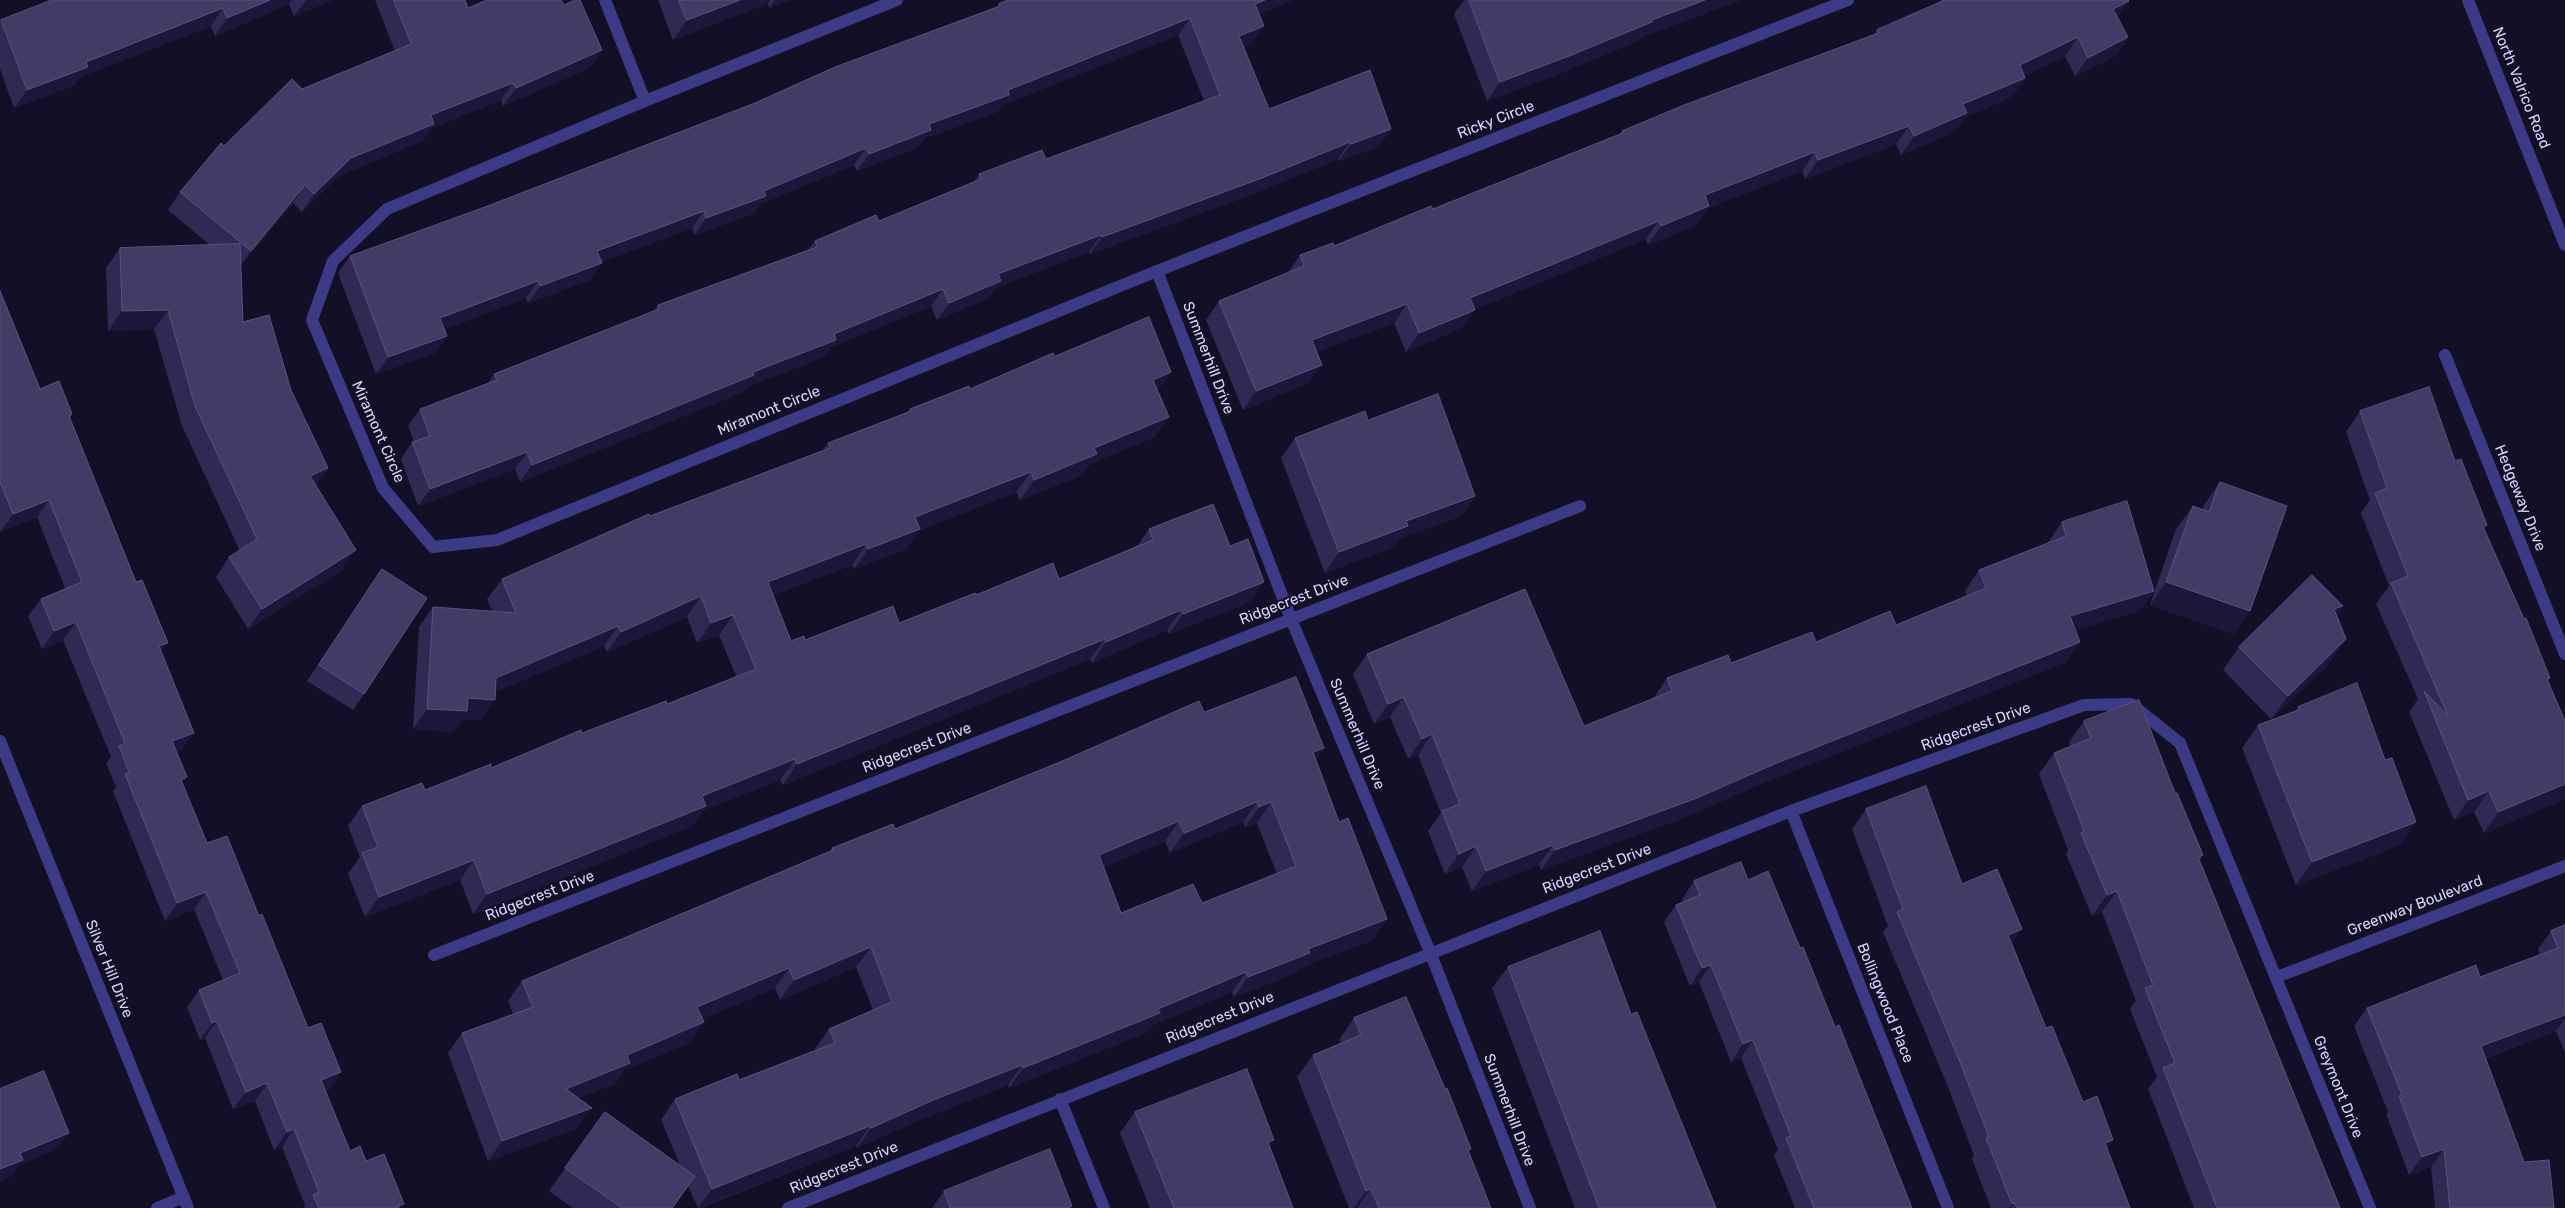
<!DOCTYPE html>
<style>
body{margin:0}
canvas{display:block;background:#130f26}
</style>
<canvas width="2565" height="1208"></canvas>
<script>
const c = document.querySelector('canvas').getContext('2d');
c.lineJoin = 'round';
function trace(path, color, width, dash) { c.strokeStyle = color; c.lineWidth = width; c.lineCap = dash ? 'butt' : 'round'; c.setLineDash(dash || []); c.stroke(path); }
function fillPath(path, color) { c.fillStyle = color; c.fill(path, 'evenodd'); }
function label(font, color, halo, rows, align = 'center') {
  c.font = font + ' Rubik,sans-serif'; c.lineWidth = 4; c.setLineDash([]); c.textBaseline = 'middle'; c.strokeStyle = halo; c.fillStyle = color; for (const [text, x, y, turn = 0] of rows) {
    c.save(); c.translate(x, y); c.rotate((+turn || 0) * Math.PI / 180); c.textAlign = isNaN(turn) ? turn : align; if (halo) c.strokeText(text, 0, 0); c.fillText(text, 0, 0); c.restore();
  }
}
trace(new Path2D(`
 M 605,0 L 645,101
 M 897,0 L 645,101 L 387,209 L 333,261 L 312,320 L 383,488 L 433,547 L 497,540 L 1157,271 L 1848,0
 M 1157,271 L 1291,619 L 1430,952 L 1530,1208
 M 2445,355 L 2565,654
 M 0,741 L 188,1208
 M 1791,811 L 1948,1208
 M 434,955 L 1580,506
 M 2277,977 L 2565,866
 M 1060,1099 L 1104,1208
 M 157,1208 L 184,1197
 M 788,1208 L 1791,811 L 2084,705 L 2131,704 L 2180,743 L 2370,1208`), '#3d3a85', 12);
trace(new Path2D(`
 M 2468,0 L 2565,245`), '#3d3a85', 12);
fillPath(new Path2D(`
 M 52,0 L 333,0 L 294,16 L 289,4 L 215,36 L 211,26 L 80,77 L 75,85 L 14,108 L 0,69 L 0,20 Z
 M 375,0 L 465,0 L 468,8 L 564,5 L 602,50 L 589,68 L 503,106 L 501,100 L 431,128 L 422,141 L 339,176 L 302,212 L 293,203 L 241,265 L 243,322 L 291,390 L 328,468 L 315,486 L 342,570 L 248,629 L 216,577 L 229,557 L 240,551 L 182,426 L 154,329 L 108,331 L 106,268 L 120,248 L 210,245 L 168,210 L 180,192 L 224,146 L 302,89 L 395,51 Z
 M 658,0 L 791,0 L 769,8 L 768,3 L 673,40 Z
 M 1464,0 L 1741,0 L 1642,37 L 1639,40 L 1556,75 L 1487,101 L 1454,14 Z
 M 1941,0 L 2128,0 L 2117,17 L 2128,37 L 2115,56 L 2075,76 L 2065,56 L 2024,76 L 2025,78 L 2012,97 L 1965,117 L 1954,132 L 1901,155 L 1896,144 L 1805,179 L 1802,171 L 1708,208 L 1696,225 L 1648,245 L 1646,239 L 1475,309 L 1461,328 L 1406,352 L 1394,323 L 1316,352 L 1308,383 L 1243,410 L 1206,320 L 1219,301 L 1288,272 L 1300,255 L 1334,246 L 1433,209 L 1619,134 L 1622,131 L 1874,34 L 1877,30 L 1939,3 Z
 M 999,4 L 1259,14 L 1264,26 L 1252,43 L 1244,47 L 1269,109 L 1391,129 L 1379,146 L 1339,161 L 1338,159 L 1250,195 L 1090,254 L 1089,252 L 997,287 L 989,298 L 937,320 L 931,306 L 831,347 L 824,357 L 746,387 L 743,392 L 520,482 L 515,469 L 418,506 L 401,459 L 412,442 L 414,442 L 408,426 L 420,409 L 488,383 L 494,374 L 653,312 L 658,305 L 808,250 L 815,241 L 879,221 L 974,182 L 979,174 L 1046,159 L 1204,101 L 1178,35 L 1002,105 L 997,112 L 925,138 L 919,147 L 857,171 L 854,165 L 760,204 L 754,213 L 695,235 L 692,228 L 601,262 L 590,280 L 528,303 L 526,298 L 445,329 L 447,336 L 435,353 L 376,374 L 338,273 L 350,256 L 485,207 L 755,103 L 996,7 Z
 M 0,291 L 40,389 L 72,414 L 70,418 L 161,652 L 181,750 L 177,752 L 183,783 L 207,843 L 259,916 L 308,1028 L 341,1072 L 329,1090 L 325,1091 L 350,1151 L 366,1161 L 401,1208 L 304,1208 L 305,1205 L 282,1147 L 274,1150 L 255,1101 L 233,1109 L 205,1038 L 200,1040 L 187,1007 L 199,990 L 223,980 L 194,909 L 165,921 L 113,791 L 116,787 L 106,763 L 111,757 L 63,640 L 42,649 L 28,616 L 41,599 L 65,588 L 37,517 L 0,532 Z
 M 1055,356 L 1158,391 L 1169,417 L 1154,437 L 1090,464 L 1082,475 L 1020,500 L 1016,492 L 920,530 L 906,549 L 854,569 L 852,565 L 773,595 L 791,641 L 805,640 L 899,623 L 976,595 L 1059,579 L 1137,546 L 1149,529 L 1250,602 L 1169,634 L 1167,630 L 1092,663 L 1090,659 L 783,785 L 780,780 L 703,810 L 692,826 L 473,914 L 460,880 L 365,917 L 348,874 L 360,857 L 348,826 L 362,806 L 425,790 L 491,768 L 582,733 L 667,704 L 736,676 L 719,635 L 697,643 L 687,617 L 607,652 L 604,646 L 495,692 L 481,720 L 462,719 L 453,732 L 413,729 L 419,627 L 433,607 L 492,611 L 487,599 L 502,579 L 650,516 L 822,451 L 828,443 L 908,412 L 910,409 L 970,389 Z
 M 2360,411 L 2455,461 L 2550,678 L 2548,681 L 2565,721 L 2565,799 L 2484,833 L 2474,812 L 2454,820 L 2409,712 L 2418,699 L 2376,604 L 2389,586 L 2361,513 L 2370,500 L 2346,432 Z
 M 1368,420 L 1475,496 L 1461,516 L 1400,538 L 1394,547 L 1325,573 L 1281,458 L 1295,438 Z
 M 2220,482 L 2250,611 L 2234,634 L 2150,605 L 2176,529 L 2193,506 L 2202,510 L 2204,505 Z
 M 2062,522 L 2154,591 L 2140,611 L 2075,630 L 2080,642 L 2066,662 L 1758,785 L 1683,818 L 1541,870 L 1539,865 L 1472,891 L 1462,867 L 1445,874 L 1428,831 L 1441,813 L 1418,755 L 1408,759 L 1390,717 L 1374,724 L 1353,674 L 1367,654 L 1584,726 L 1653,699 L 1667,678 L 1816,642 L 1896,625 L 1967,596 L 1965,591 L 1979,570 L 2048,543 L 2048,542 Z
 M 382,569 L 364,694 L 353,710 L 307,681 Z
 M 2343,606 L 2337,615 L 2346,639 L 2330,662 L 2271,719 L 2223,670 L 2239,647 Z
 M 2298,707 L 2385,760 L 2400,845 L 2296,885 L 2242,748 L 2258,725 L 2295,711 Z
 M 1204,712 L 1324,748 L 1315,759 L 1373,940 L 1299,968 L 1296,973 L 1234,997 L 1232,992 L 1151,1026 L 1145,1033 L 1009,1088 L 1008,1085 L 917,1121 L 857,1148 L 856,1146 L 700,1208 L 698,1208 L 688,1186 L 673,1208 L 573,1208 L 549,1191 L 605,1112 L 680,1165 L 661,1120 L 675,1099 L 739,1080 L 815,1050 L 815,1049 L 829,1029 L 873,1010 L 856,967 L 780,1000 L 775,988 L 702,1019 L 704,1022 L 689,1043 L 624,1070 L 616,1083 L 579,1098 L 578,1128 L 488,1161 L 448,1053 L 462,1033 L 513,1014 L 508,1001 L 522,981 L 829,852 L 832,848 L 895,829 ZM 1243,822 L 1245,827 L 1257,823 L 1277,874 L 1202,903 L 1121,913 L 1104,867 L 1165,841 L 1170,853 Z
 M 2084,721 L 2175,793 L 2203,855 L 2200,860 L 2340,1208 L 2194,1208 L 2148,1089 L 2157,1077 L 2130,1009 L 2136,1001 L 2102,912 L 2092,916 L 2066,854 L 2068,850 L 2039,774 L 2054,753 L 2070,746 L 2069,742 Z
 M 1866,809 L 1962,884 L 2022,929 L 2012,943 L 2046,1028 L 2083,1102 L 2113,1140 L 2107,1149 L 2130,1208 L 1991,1208 L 1972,1159 L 1974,1155 L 1946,1082 L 1883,932 L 1888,926 L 1852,829 Z
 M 1748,880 L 1800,948 L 1835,1027 L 1912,1208 L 1795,1208 L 1774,1155 L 1778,1150 L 1741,1058 L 1731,1062 L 1699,982 L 1690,986 L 1664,922 L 1676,905 L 1683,902 L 1682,899 L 1694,881 Z
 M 2565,925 L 2565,1053 L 2556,1031 L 2486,1058 L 2524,1162 L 2554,1208 L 2435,1208 L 2431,1167 L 2409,1175 L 2386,1114 L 2388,1112 L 2354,1026 L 2367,1008 L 2480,977 L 2540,955 L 2538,949 L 2551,931 Z
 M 1508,967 L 1631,1014 L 1716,1208 L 1575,1208 L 1492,988 Z
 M 1354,1018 L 1468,1152 L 1491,1208 L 1349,1208 L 1297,1077 L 1313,1055 L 1341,1043 L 1339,1040 Z
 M 1135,1112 L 1274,1140 L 1269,1146 L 1293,1208 L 1150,1208 L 1120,1133 Z
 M 944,1191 L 1072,1206 L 1071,1208 L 932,1208 Z`), '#312854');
fillPath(new Path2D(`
 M 270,0 L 292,0 L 289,4 L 215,36 L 227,18 Z
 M 306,0 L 333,0 L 294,16 Z
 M 740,0 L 770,0 L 768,3 L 673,40 L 687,20 Z
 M 775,0 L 791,0 L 769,8 Z
 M 1265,0 L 1294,0 L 1243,21 L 1255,4 Z
 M 1705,0 L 1741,0 L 1642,37 L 1639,40 L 1556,75 L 1487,101 L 1500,82 L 1652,20 Z
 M 2129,1 L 2115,20 L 2113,9 Z
 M 223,8 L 211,26 L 80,77 L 75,85 L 14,108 L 27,90 L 86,62 Z
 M 1190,18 L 1178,35 L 1002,105 L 997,112 L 925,138 L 919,147 L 857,171 L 869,154 L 929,124 L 1008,90 Z
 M 1264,26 L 1252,43 L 1227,53 L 1239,36 Z
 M 2078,37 L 2065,56 L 2007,84 L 2020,65 Z
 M 2128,37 L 2115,56 L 2075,76 L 2088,58 Z
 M 602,50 L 589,68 L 503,106 L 516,88 Z
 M 2025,78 L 2012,97 L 1965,117 L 1954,132 L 1901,155 L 1914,136 L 1963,104 Z
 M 513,83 L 501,100 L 431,128 L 422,141 L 339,176 L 302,212 L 314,194 L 351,158 L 431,115 Z
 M 1909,126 L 1896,144 L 1805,179 L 1818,160 Z
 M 1391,129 L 1379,146 L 1339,161 L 1351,144 Z
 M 1350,142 L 1338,159 L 1250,195 L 1090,254 L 1102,237 Z
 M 866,148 L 854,165 L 760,204 L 754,213 L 695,235 L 706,218 L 764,191 Z
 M 1815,152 L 1802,171 L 1708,208 L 1696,225 L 1648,245 L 1661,226 L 1705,195 Z
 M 305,185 L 293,203 L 238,268 L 251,251 Z
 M 704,211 L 692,228 L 585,268 L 597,251 Z
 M 1659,221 L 1646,239 L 1457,317 L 1470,298 Z
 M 1101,235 L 1089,252 L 997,287 L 989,298 L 937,320 L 949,303 L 998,274 Z
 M 602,263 L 590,280 L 528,303 L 540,286 Z
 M 538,281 L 526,298 L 429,335 L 440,318 Z
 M 943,289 L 931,306 L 831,347 L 824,357 L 746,387 L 743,392 L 520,482 L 532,465 L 753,372 L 834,334 Z
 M 1407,304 L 1394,323 L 1298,359 L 1312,340 Z
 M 168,310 L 154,329 L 108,331 L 122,311 Z
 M 1475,310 L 1461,328 L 1406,352 L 1419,333 Z
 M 447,336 L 435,353 L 376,374 L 388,357 Z
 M 1322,365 L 1308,383 L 1243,410 L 1256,391 Z
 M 1171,372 L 1157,392 L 1153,380 Z
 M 1169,417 L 1154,437 L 1090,464 L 1082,475 L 1020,500 L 1034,480 L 1094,448 Z
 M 527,452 L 515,469 L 418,506 L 430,489 Z
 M 328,468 L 314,488 L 310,476 Z
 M 1031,472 L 1016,492 L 920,530 L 906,549 L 854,569 L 868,549 L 915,517 Z
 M 1475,496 L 1461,516 L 1400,538 L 1394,547 L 1325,573 L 1339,552 L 1406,521 Z
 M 49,500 L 37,517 L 0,532 L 13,514 Z
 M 866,544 L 852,565 L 754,602 L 768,582 Z
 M 356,550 L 342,570 L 248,629 L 262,609 Z
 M 1264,582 L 1250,602 L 1169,634 L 1183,614 Z
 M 2166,582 L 2250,611 L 2234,634 L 2150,605 Z
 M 2154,591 L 2140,611 L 2056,636 L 2070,616 Z
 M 701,596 L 687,617 L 607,652 L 621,632 Z
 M 2343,606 L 2327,629 L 2334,609 Z
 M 1181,610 L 1167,630 L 1092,663 L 1106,642 Z
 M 733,615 L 719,635 L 697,643 L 711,623 Z
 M 76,622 L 63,640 L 42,649 L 54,631 Z
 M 618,626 L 604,646 L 482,698 L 496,678 Z
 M 1105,639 L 1090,659 L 783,785 L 797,764 Z
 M 2346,639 L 2330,662 L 2271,719 L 2288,696 Z
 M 2080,642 L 2066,662 L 1758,785 L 1683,818 L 1541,870 L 1555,850 L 1772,765 Z
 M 168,643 L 155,660 L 159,646 Z
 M 1404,697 L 1390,717 L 1374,724 L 1388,704 Z
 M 468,698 L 495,700 L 481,720 L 462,719 L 453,732 L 413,729 L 427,709 Z
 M 194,733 L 181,750 L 160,759 L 172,741 Z
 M 1432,734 L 1418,755 L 1408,759 L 1422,739 Z
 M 1324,748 L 1310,768 L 1313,752 Z
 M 795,759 L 780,780 L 703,810 L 692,826 L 473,914 L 487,894 L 702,796 Z
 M 187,777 L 175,795 L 181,780 Z
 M 2565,784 L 2565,799 L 2484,833 L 2498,812 Z
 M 2489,791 L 2474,812 L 2454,820 L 2468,800 Z
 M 1257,802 L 1243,822 L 1170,853 L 1184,833 Z
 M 1271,802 L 1257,823 L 1245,827 L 1259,807 Z
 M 1179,821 L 1165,841 L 1085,875 L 1099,855 Z
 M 2416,822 L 2400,845 L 2296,885 L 2312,862 Z
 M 1553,845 L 1539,865 L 1472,891 L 1486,871 Z
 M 1476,846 L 1462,867 L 1445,874 L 1459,854 Z
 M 474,860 L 460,880 L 365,917 L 379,897 Z
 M 2117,891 L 2102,912 L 2092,916 L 2107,895 Z
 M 206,892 L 194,909 L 165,921 L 177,903 Z
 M 1387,919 L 1373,940 L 1299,968 L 1296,973 L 1234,997 L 1248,977 L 1308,949 Z
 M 2022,929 L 2008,949 L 2008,935 Z
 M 871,947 L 856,967 L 780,1000 L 794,980 Z
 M 1711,965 L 1699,982 L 1690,986 L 1702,968 Z
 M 789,968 L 775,988 L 683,1028 L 697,1007 Z
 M 1246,972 L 1232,992 L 1151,1026 L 1145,1033 L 1009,1088 L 1023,1068 L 1158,1009 Z
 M 2565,1015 L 2565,1019 L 2556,1031 L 2468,1064 L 2481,1046 Z
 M 217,1021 L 205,1038 L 200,1040 L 212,1023 Z
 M 704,1022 L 689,1043 L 624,1070 L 616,1083 L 552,1109 L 566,1089 L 627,1055 Z
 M 1753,1040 L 1741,1058 L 1731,1062 L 1743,1044 Z
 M 1022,1065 L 1008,1085 L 917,1121 L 857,1148 L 871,1128 L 931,1101 Z
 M 341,1072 L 329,1090 L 309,1098 L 321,1080 Z
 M 267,1083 L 255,1101 L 233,1109 L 246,1092 Z
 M 592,1108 L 578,1128 L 488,1161 L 502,1141 Z
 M 870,1126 L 856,1146 L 698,1208 L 712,1189 Z
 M 294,1129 L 282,1147 L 274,1150 L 287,1132 Z
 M 69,1133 L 57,1149 L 20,1165 L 12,1176 L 0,1181 L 0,1169 L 20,1153 Z
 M 1274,1140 L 1259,1161 L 1268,1142 Z
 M 2113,1140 L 2099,1160 L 2105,1143 Z
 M 2444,1149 L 2431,1167 L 2409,1175 L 2422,1157 Z
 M 1371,1189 L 1357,1208 L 1354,1208 L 1366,1191 Z
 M 2015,1203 L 2011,1208 L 2009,1208 L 2012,1204 Z
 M 404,1204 L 401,1208 L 397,1208 L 398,1206 Z`), '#1d163a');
const building = new Path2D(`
 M 52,0 L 270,0 L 227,18 L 223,8 L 86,62 L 88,67 L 27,90 L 1,20 Z
 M 394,0 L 465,0 L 468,8 L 487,0 L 561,0 L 564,5 L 575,0 L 580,0 L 602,50 L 516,88 L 513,83 L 431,115 L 434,124 L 351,158 L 314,194 L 305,185 L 251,251 L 180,192 L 221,143 L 224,146 L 292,79 L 302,89 L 411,44 Z
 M 679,0 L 740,0 L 687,20 Z
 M 1008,0 L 1265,0 L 1255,4 L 1264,26 L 1239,36 L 1269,109 L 1370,70 L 1391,129 L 1351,144 L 1350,142 L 1262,178 L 1102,237 L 1101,235 L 998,274 L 1001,281 L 949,303 L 943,289 L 834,334 L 836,340 L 753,372 L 754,375 L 532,465 L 527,452 L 430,489 L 412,442 L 430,436 L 420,409 L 497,380 L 494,374 L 659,309 L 658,305 L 817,247 L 815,241 L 876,215 L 879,221 L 981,179 L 979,174 L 1042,150 L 1046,159 L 1220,95 L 1190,18 L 1008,90 L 1009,95 L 929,124 L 931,130 L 869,154 L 866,148 L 764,191 L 766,196 L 706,218 L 704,211 L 597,251 L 602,263 L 540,286 L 538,281 L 440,318 L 447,336 L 388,357 L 350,256 L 485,207 L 755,103 L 835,67 L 1000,6 L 999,4 Z
 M 1469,0 L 1705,0 L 1652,20 L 1652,22 L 1569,56 L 1500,82 Z
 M 1945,0 L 2128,0 L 2129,1 L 2113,9 L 2128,37 L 2088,58 L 2078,37 L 2020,65 L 2025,78 L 1963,104 L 1967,113 L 1914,136 L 1909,126 L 1818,160 L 1815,152 L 1705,195 L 1709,206 L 1661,226 L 1659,221 L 1470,298 L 1475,310 L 1419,333 L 1407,304 L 1312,340 L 1322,365 L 1256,391 L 1219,301 L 1304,266 L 1300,255 L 1333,243 L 1334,246 L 1431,206 L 1433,209 L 1623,133 L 1622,131 L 1684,105 L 1879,33 L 1877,30 Z
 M 240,244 L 243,322 L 269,315 L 291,390 L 328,468 L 310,476 L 356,550 L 262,609 L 229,557 L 257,539 L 195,406 L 168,310 L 122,311 L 120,248 Z
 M 0,291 L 40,389 L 59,381 L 72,414 L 69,416 L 136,582 L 142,580 L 168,643 L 159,646 L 194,733 L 172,741 L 187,777 L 181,780 L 207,843 L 227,836 L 259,916 L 262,914 L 308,1028 L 321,1023 L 341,1072 L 321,1080 L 350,1151 L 360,1146 L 366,1161 L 384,1154 L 404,1204 L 398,1206 L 399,1208 L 319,1208 L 313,1195 L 319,1192 L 294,1129 L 287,1132 L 267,1083 L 246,1092 L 217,1021 L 212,1023 L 199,990 L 240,973 L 206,892 L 177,903 L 125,774 L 129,772 L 119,746 L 125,743 L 76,622 L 54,631 L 41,599 L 82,582 L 49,500 L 13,514 L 0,482 Z
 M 1149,317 L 1171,372 L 1153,380 L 1169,417 L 1094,448 L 1097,454 L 1034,480 L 1031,472 L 915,517 L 920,529 L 868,549 L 866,544 L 768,582 L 791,641 L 804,636 L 805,640 L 893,606 L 899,623 L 975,593 L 976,595 L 1053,563 L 1059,579 L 1153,540 L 1149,529 L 1213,504 L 1230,546 L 1248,539 L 1264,582 L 1183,614 L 1181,610 L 1106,642 L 1105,639 L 797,764 L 795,759 L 702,796 L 706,806 L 487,894 L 474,860 L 379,897 L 362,853 L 378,847 L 362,806 L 422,783 L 425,790 L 491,764 L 491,768 L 581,730 L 582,733 L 666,701 L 667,704 L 756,669 L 733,615 L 711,623 L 701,596 L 621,632 L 618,626 L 496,678 L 495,700 L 468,698 L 467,711 L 427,709 L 433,607 L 516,613 L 502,579 L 649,514 L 650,516 L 830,448 L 828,443 L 911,411 L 910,409 L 969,386 L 970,389 L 1053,353 L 1055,356 Z
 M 2429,387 L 2455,461 L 2461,459 L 2487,525 L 2483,527 L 2524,619 L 2526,618 L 2550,678 L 2547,679 L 2565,721 L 2565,784 L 2498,812 L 2489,791 L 2468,800 L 2424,691 L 2448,716 L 2391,583 L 2408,576 L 2375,493 L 2387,488 L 2360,411 Z
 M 1438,394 L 1475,496 L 1406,521 L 1408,526 L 1339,552 L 1295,438 L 1365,411 L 1368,420 Z
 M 2220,482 L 2287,506 L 2250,611 L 2166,582 L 2193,506 L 2209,512 Z
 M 2127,501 L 2154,591 L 2070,616 L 2080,642 L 1772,765 L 1697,798 L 1555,850 L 1553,845 L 1486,871 L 1476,846 L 1459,854 L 1442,811 L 1460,804 L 1432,734 L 1422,739 L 1404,697 L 1388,704 L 1367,654 L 1525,589 L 1584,726 L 1672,691 L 1667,678 L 1728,655 L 1731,663 L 1812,632 L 1816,642 L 1890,611 L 1896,625 L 1986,588 L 1979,570 L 2066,536 L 2062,522 Z
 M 382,569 L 427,598 L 364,694 L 319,665 Z
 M 2312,575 L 2343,606 L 2334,609 L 2346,639 L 2288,696 L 2239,647 Z
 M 1296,677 L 1324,748 L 1313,752 L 1339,822 L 1348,818 L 1387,919 L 1308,949 L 1310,953 L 1248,977 L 1246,972 L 1158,1009 L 1160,1013 L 1023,1068 L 1022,1065 L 931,1101 L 871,1128 L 870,1126 L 712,1189 L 675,1099 L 737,1074 L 739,1080 L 835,1043 L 829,1029 L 892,1002 L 871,947 L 794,980 L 789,968 L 697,1007 L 704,1022 L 627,1055 L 630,1063 L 566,1089 L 592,1108 L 502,1141 L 462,1033 L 533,1007 L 522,981 L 833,850 L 832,848 L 893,824 L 895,829 L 1060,762 L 1199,701 L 1204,712 ZM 1257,802 L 1259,807 L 1271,802 L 1296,866 L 1202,903 L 1193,884 L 1121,913 L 1099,855 L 1179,821 L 1184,833 Z
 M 2357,683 L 2385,760 L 2392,758 L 2416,822 L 2312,862 L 2258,725 L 2301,709 L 2298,707 Z
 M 2139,700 L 2175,793 L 2177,793 L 2203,855 L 2198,857 L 2340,1208 L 2217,1208 L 2163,1068 L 2175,1063 L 2145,988 L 2153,985 L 2117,891 L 2107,895 L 2081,833 L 2084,831 L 2054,753 L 2091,738 L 2084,721 Z
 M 1926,786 L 1962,884 L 1997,869 L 2022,929 L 2008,935 L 2046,1028 L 2052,1026 L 2083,1102 L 2097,1096 L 2113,1140 L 2105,1143 L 2130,1208 L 2017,1208 L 2015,1203 L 2012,1204 L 1986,1138 L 1989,1137 L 1960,1062 L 1897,912 L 1903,909 L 1866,809 Z
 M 1741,862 L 1748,880 L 1768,871 L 1800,948 L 1803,947 L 1835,1027 L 1839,1025 L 1912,1208 L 1814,1208 L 1786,1138 L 1791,1136 L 1753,1040 L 1743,1044 L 1711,965 L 1702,968 L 1676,905 L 1700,895 L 1694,881 Z
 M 2565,925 L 2565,1015 L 2481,1046 L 2524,1162 L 2549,1160 L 2554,1208 L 2450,1208 L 2444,1149 L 2422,1157 L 2399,1096 L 2402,1095 L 2367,1008 L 2476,965 L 2480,977 L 2558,948 L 2551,931 Z
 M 1600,931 L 1631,1014 L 1637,1012 L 1716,1208 L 1599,1208 L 1508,967 Z
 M 1406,997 L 1445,1089 L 1447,1088 L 1471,1149 L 1468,1150 L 1491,1208 L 1379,1208 L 1371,1189 L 1366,1191 L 1313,1055 L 1361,1035 L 1354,1018 Z
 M 1247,1069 L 1274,1140 L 1268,1142 L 1293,1208 L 1174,1208 L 1135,1112 Z
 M 44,1071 L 69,1133 L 20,1153 L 23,1160 L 0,1169 L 0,1089 Z
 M 605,1112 L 695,1176 L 672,1208 L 622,1208 L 565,1168 Z
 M 1050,1149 L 1072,1206 L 1068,1207 L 1069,1208 L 950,1208 L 944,1191 Z`);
fillPath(building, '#433a66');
trace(building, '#5a527e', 1);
label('15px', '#d9d4ff', '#130f26', [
 ["North Valrico Road",2521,88,68],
 ["Ricky Circle",1496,120,-21],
 ["Summerhill Drive",1208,358,69],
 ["Miramont Circle",769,411,-22],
 ["Miramont Circle",378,432,66],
 ["Hedgeway Drive",2520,498,68],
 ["Ridgecrest Drive",1294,600,-21],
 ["Ridgecrest Drive",1976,727,-20],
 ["Summerhill Drive",1357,734,67],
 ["Ridgecrest Drive",917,748,-21],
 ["Ridgecrest Drive",1597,869,-21],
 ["Ridgecrest Drive",540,896,-21],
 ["Greenway Boulevard",2415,906,-21],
 ["Silver Hill Drive",109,969,68],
 ["Bollingwood Place",1885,1003,68],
 ["Ridgecrest Drive",1220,1018,-22],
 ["Greymont Drive",2338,1087,68],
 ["Summerhill Drive",1509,1110,69],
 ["Ridgecrest Drive",844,1168,-22]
]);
</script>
